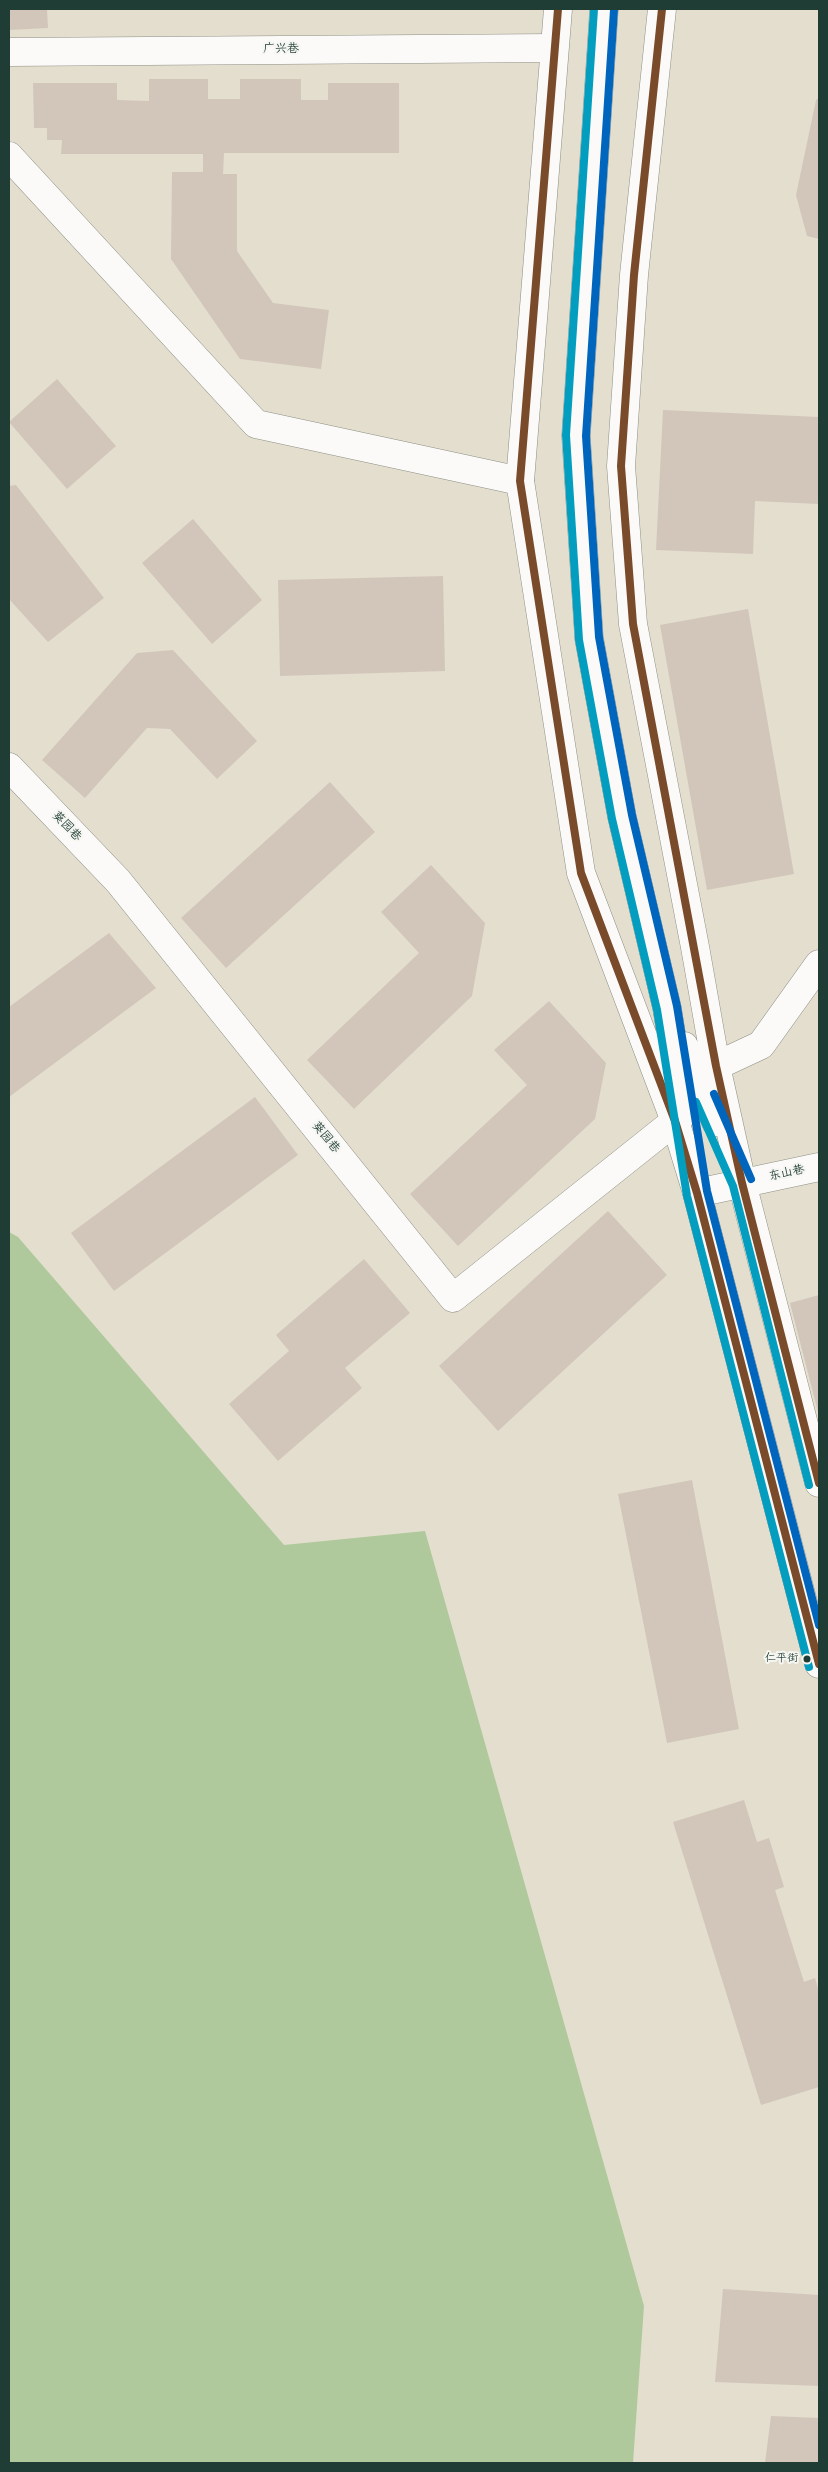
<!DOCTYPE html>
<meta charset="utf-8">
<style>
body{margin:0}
#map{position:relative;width:828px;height:2472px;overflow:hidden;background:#e4dece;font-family:Kalam,sans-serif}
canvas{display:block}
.frame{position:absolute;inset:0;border:10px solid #1f3d34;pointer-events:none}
</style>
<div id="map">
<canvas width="828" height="2472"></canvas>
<div class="frame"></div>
</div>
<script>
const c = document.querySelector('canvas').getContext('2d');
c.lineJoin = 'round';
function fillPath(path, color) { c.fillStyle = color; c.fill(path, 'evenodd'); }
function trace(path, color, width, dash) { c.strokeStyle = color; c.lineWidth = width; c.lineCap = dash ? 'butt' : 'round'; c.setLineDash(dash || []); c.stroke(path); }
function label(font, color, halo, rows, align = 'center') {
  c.font = font + ' Kalam,"LXGW WenKai TC",sans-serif'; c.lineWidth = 4; c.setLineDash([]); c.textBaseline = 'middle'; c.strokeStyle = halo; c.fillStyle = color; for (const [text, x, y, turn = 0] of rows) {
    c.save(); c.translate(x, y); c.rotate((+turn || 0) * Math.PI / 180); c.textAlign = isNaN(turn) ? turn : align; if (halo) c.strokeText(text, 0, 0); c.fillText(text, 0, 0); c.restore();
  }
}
fillPath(new Path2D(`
 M 9,1232 L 18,1237 L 284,1545 L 425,1531 L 644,2306 L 633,2463 L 9,2463 Z`), '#afc99c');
fillPath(new Path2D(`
 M 9,9 L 47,9 L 48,28 L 9,30 Z
 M 149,79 L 208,79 L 208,99 L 240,99 L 240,79 L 301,79 L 301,100 L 328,100 L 328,83 L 399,83 L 399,153 L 224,153 L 223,174 L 237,174 L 237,251 L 273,303 L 329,310 L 321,369 L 240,359 L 171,259 L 172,172 L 203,172 L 203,154 L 61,154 L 62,140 L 47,140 L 47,128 L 34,128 L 33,83 L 117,83 L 117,100 L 149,101 Z
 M 819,98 L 819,239 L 807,236 L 796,195 L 816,100 Z
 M 57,379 L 116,446 L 67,489 L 9,422 Z
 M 663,410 L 819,417 L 819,504 L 755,501 L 753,554 L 656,550 Z
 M 16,485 L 104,598 L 48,642 L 9,599 L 9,486 Z
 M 193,519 L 262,600 L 212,644 L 142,563 Z
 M 443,576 L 445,671 L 280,676 L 278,580 Z
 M 748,609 L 794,874 L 707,890 L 660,625 Z
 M 173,650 L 257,741 L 217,779 L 170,729 L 147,728 L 85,798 L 42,760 L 137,653 Z
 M 330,782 L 375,832 L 226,968 L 181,918 Z
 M 431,865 L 485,923 L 472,996 L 354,1109 L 307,1060 L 419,953 L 381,912 Z
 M 109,933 L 156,988 L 9,1097 L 9,1007 Z
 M 549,1001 L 606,1063 L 595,1119 L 458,1246 L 410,1194 L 527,1085 L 494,1050 Z
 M 255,1097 L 298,1155 L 114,1291 L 71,1233 Z
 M 608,1211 L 667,1275 L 498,1431 L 439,1366 Z
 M 364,1259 L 410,1313 L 345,1368 L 362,1388 L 278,1461 L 229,1404 L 289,1351 L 276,1335 Z
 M 819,1295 L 819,1416 L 790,1303 Z
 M 692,1480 L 739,1729 L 667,1743 L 618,1494 Z
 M 744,1800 L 757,1842 L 769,1838 L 784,1887 L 775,1890 L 804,1982 L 815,1978 L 819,1992 L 819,2087 L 761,2105 L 673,1822 Z
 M 723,2289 L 819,2295 L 819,2386 L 715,2382 Z
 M 771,2416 L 819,2418 L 819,2463 L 765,2463 Z`), '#d2c6bb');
const street = new Path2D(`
 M 9,52 L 554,48
 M 9,156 L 256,424 L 520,481
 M 9,767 L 118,881 L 453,1298 L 675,1121
 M 716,1066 L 761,1045 L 819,964
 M 697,1193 L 819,1167`);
const secondary = new Path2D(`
 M 558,9 L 520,481 L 581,873 L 675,1121 L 697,1193 L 819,1664
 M 604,9 L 576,436 L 589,638 L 622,817 L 667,1008 L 684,1113
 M 662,9 L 634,275 L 621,466 L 633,624 L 695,947 L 716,1066 L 742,1183 L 819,1483
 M 684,1046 L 716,1122`);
trace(street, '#8d8f85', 29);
trace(secondary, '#8d8f85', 29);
trace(street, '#fbfaf8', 28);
trace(secondary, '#fbfaf8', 28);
trace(new Path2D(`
 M 558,9 L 520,481 L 581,873 L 675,1121 L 697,1193 L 819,1664
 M 662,9 L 634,275 L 621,466 L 633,624 L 716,1066 L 742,1183 L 819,1483`), '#7a4b2a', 8);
trace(new Path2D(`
 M 594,9 L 566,435 L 579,640 L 612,819 L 657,1010 L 687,1196 L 809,1667
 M 696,1102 L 733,1186 L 809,1485`), '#039ebf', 8);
trace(new Path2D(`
 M 614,10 L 586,436 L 599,637 L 632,815 L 677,1006 L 707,1191 L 819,1625
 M 714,1094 L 751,1179`), '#0065bd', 8);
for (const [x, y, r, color] of [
 [807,1659,4.5,"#1f3d34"]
]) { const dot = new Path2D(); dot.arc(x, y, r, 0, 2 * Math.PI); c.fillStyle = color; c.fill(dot); trace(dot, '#f6f6f2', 2); }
label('11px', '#1f3d34', '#f6f6f2', [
 ["仁平街",798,1659]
], 'right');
label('12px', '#1f3d34', '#f6f6f2', [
 ["广兴巷",281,50],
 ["葵园巷",66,827,46],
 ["葵园巷",325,1138,51],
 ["东山巷",787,1174,-12]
]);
</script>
